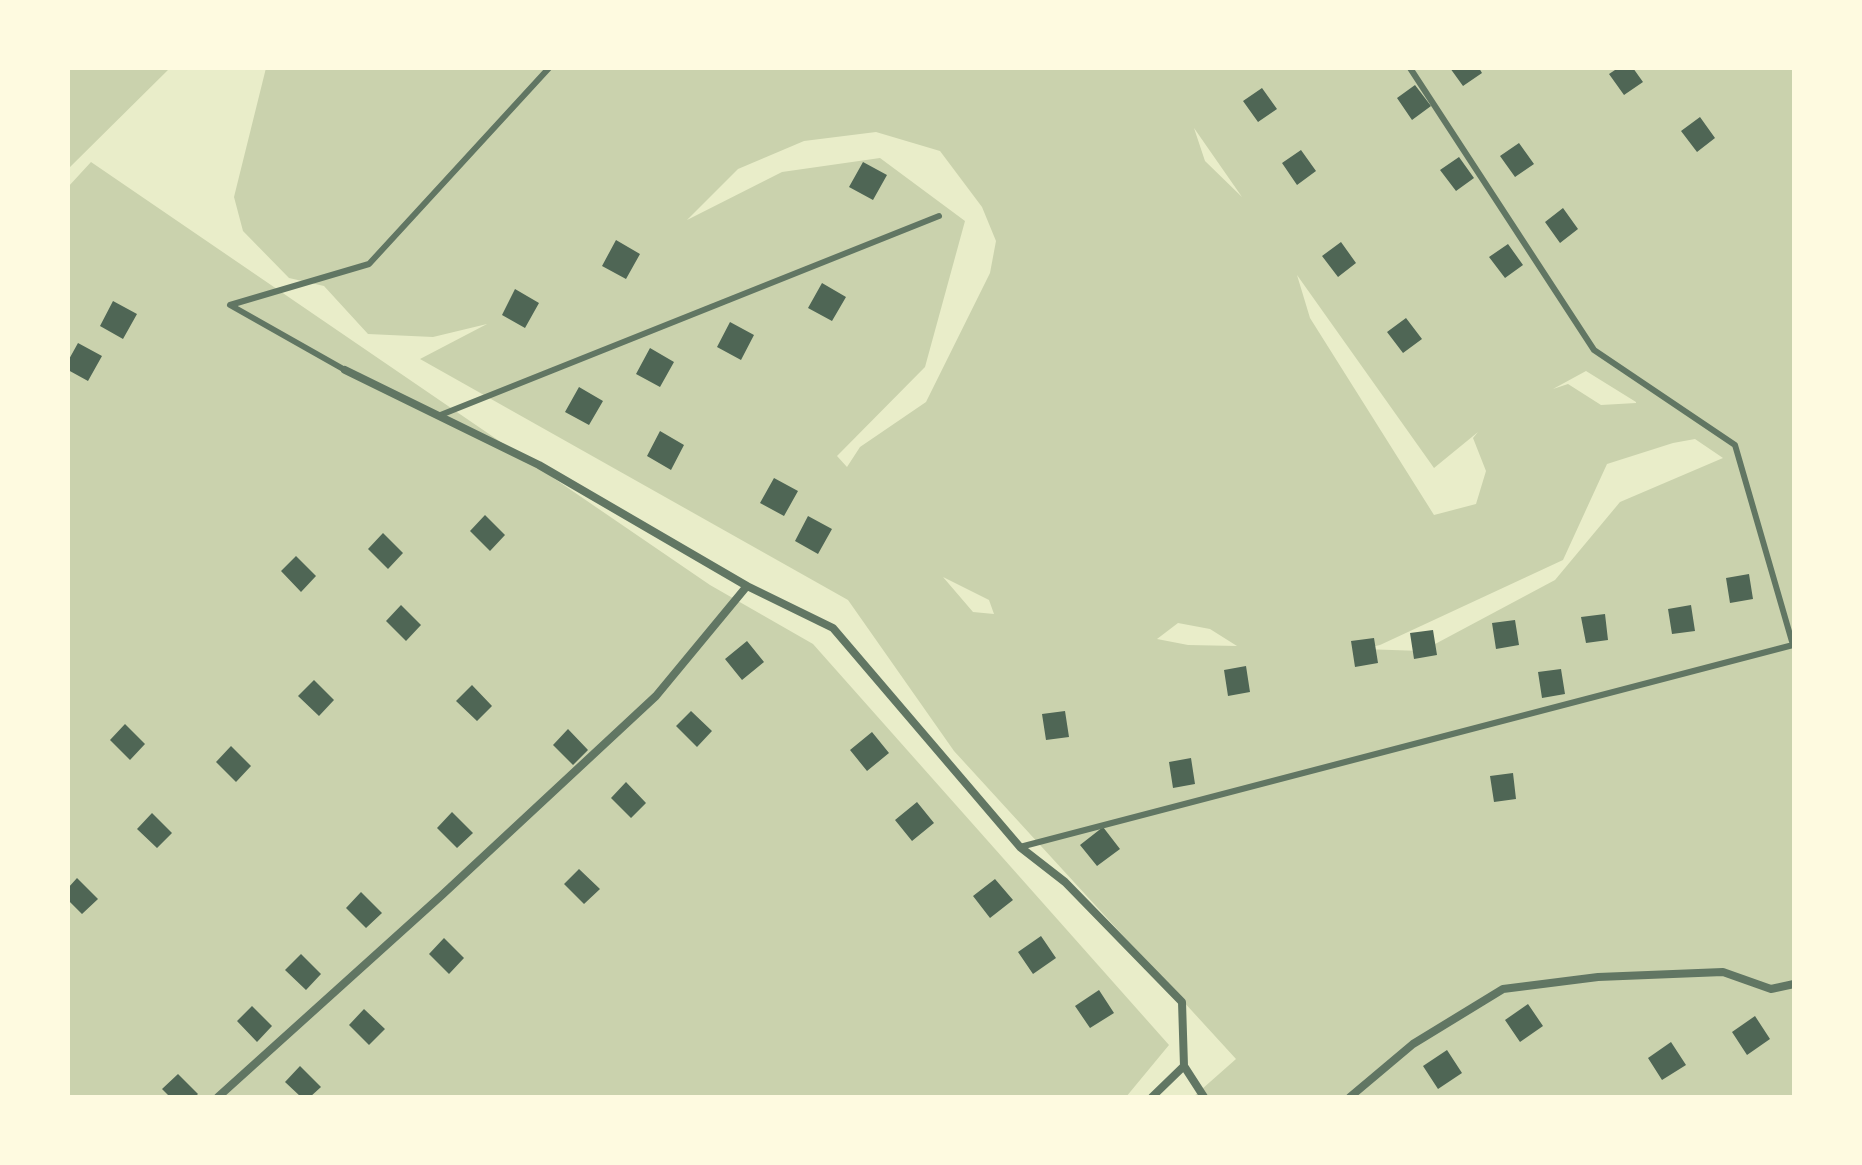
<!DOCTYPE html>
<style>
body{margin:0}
#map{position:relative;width:1862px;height:1165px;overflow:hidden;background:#e9edc9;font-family:"Noto Sans",sans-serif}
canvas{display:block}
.frame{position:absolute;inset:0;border:70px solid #fefae0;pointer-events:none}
</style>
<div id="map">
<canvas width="1862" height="1165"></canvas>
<div class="frame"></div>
</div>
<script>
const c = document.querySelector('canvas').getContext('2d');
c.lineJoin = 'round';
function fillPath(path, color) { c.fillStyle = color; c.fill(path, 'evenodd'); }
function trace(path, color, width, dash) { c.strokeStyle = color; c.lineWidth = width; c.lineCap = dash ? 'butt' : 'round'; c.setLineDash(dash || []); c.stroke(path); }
fillPath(new Path2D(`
 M 68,68 L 170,68 L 68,169 Z
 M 266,68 L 1794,68 L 1794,1097 L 1193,1097 L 1236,1059 L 954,751 L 848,600 L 420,359 L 487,324 L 433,337 L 368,334 L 324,286 L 289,278 L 243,231 L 234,197 ZM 1194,128 L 1242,197 L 1205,161 ZM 876,132 L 940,151 L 982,207 L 996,241 L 990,273 L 926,402 L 860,447 L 847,467 L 837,456 L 925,367 L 965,221 L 880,158 L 782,172 L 687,220 L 738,169 L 804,141 ZM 1297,275 L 1434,468 L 1478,432 L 1473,438 L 1486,471 L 1476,504 L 1434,515 L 1310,318 ZM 1586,371 L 1636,402 L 1636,403 L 1601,405 L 1568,384 L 1553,389 ZM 1695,439 L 1723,458 L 1620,502 L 1555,580 L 1422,651 L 1362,649 L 1380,645 L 1563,560 L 1607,464 L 1673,443 ZM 943,577 L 989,600 L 994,614 L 973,612 ZM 1178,623 L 1210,629 L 1237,646 L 1188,645 L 1157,639 Z
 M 91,162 L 710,585 L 813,644 L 1169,1045 L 1126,1097 L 68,1097 L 68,187 Z`), '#cad2ad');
fillPath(new Path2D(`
 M 1450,68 L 1479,68 L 1482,73 L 1463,86 Z
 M 1618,68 L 1633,68 L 1643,82 L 1624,95 L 1609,74 Z
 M 1415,85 L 1431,106 L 1412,120 L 1397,98 Z
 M 1262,88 L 1277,109 L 1258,122 L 1243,101 Z
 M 1700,117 L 1715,138 L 1697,152 L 1681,131 Z
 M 1519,143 L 1534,164 L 1515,177 L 1500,156 Z
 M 1301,150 L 1316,171 L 1297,185 L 1282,163 Z
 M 1459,157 L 1474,178 L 1456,191 L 1440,170 Z
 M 863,162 L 887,175 L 873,200 L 849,187 Z
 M 1563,208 L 1578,229 L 1560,243 L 1545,222 Z
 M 616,240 L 640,254 L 626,279 L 602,266 Z
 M 1341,242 L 1356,263 L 1338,277 L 1322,256 Z
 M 1508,244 L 1523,265 L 1505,278 L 1489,257 Z
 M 822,283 L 846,297 L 832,321 L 808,308 Z
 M 515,289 L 539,303 L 525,328 L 502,315 Z
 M 113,301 L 137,314 L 123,339 L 100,326 Z
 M 1406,318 L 1422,339 L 1403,353 L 1387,332 Z
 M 730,322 L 754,335 L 741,360 L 717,347 Z
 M 78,343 L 102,356 L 88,381 L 68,370 L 68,361 Z
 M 650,348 L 674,362 L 660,387 L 636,374 Z
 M 579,387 L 603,401 L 589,425 L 565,412 Z
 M 660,431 L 684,445 L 671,470 L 647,456 Z
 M 774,478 L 798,491 L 784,516 L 760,503 Z
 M 485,515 L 505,535 L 490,551 L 470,531 Z
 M 808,516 L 832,529 L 818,554 L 795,541 Z
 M 383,533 L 403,553 L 388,569 L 368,549 Z
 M 296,556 L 316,576 L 301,592 L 281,571 Z
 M 1749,574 L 1753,599 L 1730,603 L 1726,578 Z
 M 401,605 L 421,625 L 406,641 L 386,621 Z
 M 1691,605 L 1695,631 L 1672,634 L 1668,609 Z
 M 1605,614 L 1608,640 L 1586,643 L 1581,617 Z
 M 1515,620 L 1519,645 L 1496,649 L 1492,623 Z
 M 1433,630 L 1437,655 L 1414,659 L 1410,633 Z
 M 1374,638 L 1378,663 L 1355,667 L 1351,641 Z
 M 747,641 L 764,662 L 742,680 L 725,659 Z
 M 1246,666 L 1250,692 L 1228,696 L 1224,670 Z
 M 1561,669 L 1565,694 L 1542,698 L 1538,672 Z
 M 314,680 L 334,700 L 319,716 L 298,696 Z
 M 472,685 L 492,706 L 477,721 L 456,701 Z
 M 691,711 L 712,731 L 697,747 L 676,726 Z
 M 1065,711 L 1069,737 L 1046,740 L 1042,714 Z
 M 125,724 L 145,744 L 130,760 L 110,740 Z
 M 568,729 L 588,750 L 573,765 L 553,745 Z
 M 872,732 L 889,753 L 867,771 L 850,750 Z
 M 231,746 L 251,766 L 236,782 L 216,762 Z
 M 1191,758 L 1195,784 L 1173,788 L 1169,762 Z
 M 1513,773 L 1516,799 L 1494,802 L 1490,776 Z
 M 626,782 L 646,803 L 631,818 L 611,798 Z
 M 917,802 L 934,823 L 912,841 L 895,820 Z
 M 452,812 L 473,833 L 457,848 L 437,828 Z
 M 152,813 L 172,833 L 157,848 L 137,829 Z
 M 1103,827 L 1120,849 L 1097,866 L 1080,845 Z
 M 579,869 L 600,889 L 584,904 L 564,884 Z
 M 77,878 L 98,899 L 82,914 L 68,900 L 68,888 Z
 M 995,879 L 1013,900 L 990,918 L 973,896 Z
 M 361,892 L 382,913 L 366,928 L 346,908 Z
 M 1041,936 L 1056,958 L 1033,974 L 1018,952 Z
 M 444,938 L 464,958 L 449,974 L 429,954 Z
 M 301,954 L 321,974 L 306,990 L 285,970 Z
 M 1099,990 L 1114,1013 L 1090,1028 L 1075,1006 Z
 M 1528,1004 L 1543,1026 L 1520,1042 L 1505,1020 Z
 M 252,1006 L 272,1026 L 257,1042 L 237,1021 Z
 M 364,1009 L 385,1029 L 369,1045 L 349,1025 Z
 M 1755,1016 L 1770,1039 L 1747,1055 L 1732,1032 Z
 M 1671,1042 L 1686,1065 L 1662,1080 L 1648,1058 Z
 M 1447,1050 L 1462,1073 L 1438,1089 L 1423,1066 Z
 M 300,1066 L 321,1087 L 310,1097 L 301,1097 L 285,1082 Z
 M 178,1074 L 198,1094 L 195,1097 L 170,1097 L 162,1089 Z`), '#4f6655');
trace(new Path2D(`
 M 345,370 L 230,305 L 369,264 L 549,68
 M 438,416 L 939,216
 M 1020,847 L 1793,645 L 1735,445 L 1594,350 L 1410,68`), '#617663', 6);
trace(new Path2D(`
 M 345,370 L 539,465 L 747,586
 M 1184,1066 L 1204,1097
 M 218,1097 L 442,895 L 656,696 L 747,586 L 833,628 L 1020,847 L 1065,882 L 1182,1002 L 1184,1066 L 1152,1097
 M 1350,1097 L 1413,1044 L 1503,989 L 1598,977 L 1723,972 L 1771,989 L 1794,984`), '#617663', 8);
</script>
